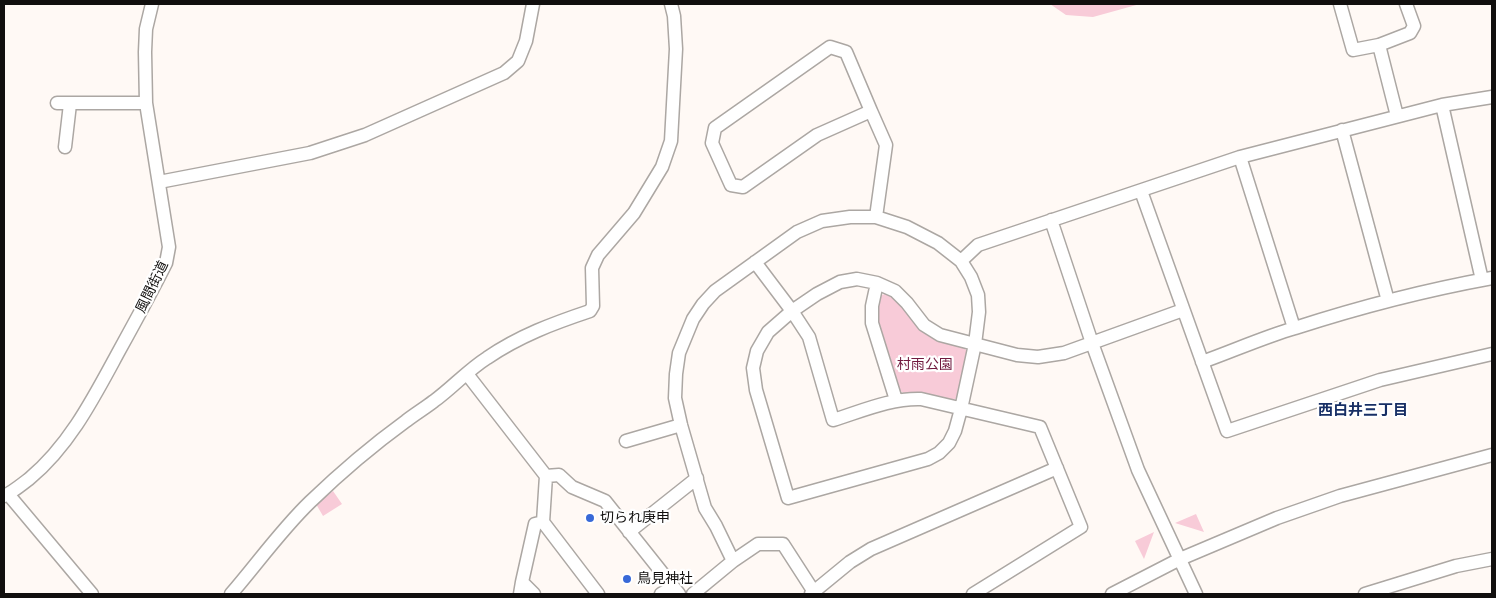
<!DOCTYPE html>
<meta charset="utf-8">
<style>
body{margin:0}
#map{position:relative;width:1496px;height:598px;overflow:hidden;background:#fff9f5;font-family:"Asap Condensed",sans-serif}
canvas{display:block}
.frame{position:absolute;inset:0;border:5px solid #110f0e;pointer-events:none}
</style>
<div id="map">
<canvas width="1496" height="598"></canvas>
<div class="frame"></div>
</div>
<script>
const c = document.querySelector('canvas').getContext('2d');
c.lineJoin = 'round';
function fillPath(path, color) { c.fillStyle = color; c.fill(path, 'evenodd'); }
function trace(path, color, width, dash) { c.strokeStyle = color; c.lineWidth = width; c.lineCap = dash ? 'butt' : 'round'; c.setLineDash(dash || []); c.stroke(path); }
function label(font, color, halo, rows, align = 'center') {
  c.font = font + ' "Asap Condensed","Noto Sans JP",sans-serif'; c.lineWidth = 4.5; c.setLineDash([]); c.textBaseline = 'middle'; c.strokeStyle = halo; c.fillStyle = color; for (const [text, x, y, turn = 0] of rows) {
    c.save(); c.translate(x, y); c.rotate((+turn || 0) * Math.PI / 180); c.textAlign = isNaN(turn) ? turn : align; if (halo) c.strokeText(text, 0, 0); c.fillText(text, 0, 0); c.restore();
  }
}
fillPath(new Path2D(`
 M 1050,4 L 1140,4 L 1093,17 L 1066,15 Z
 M 891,291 L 926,330 L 963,346 L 968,353 L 961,395 L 952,401 L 906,395 L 898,389 L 878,325 L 878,311 L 880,296 Z
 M 333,491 L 342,504 L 323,516 L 316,504 Z
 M 1196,514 L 1204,532 L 1175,523 Z
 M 1154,532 L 1144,559 L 1135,541 Z`), '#f8cbd8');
const minor = new Path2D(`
 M 1340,4 L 1353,50 L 1379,45
 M 830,47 L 846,52 L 871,111 L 817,135 L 743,187 L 731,185 L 712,143 L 715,128 Z
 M 57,103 L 146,103
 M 1442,105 L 1482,280
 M 871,111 L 886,145 L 876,217
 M 1397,116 L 1379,45 L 1410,33 L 1414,26 L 1406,4
 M 1342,130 L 1388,301
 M 65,147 L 70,104
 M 1240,157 L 1294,328
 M 159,182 L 310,153 L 365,135 L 504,73 L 518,61 L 526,41 L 533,4
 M 1141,191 L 1227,431 L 1380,380 L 1492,354
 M 1051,220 L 1092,343 L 1138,470 L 1196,594
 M 961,261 L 978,245 L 1240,157 L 1442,105 L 1492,97
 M 755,262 L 792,311 L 809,337 L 833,420 C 862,411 891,398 921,399 L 1040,427 L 1081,527 L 973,594
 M 877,283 L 872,306 L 872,323 L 896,400
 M 1202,362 C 1233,351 1264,337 1295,328 C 1360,307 1426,290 1492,278
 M 467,374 L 546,476 L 543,522 L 598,594
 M 626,441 L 681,425
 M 546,476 L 559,475 L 572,487 L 605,501 L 679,594
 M 8,494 L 92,594
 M 4,496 C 13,492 21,485 29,479 C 70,445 94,397 119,351 C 135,322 151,293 166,263 L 169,247 L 146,103 L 145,52 L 146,29 L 152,4
 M 629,532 L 697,478
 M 733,561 L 716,526 L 705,508 L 681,425 L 675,398 L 676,374 L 679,353 L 693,319 L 703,304 L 715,291 L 797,232 L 822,221 L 850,217 L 876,217 L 907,227 L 938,243 L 961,261 L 971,277 L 978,295 L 979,312 L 975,344 L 961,409 L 955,431 L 949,443 L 939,453 L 928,459 L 788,498 L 756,390 L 753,368 L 757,351 L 768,332 L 792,311 L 817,294 L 840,282 L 857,279 L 877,283 L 895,291 L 907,303 L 924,325 L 940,335 L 1017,355 L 1038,357 L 1064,353 L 1183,310
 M 522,582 L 534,594
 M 231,594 C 257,564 281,530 310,502 C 339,474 373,445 406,421 C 415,414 425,408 434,401 C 452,388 468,370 487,358 C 519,336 554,323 590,311 L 593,306 L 592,268 L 598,255 L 634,213 L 662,167 L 671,141 L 676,49 L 674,16 L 671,4
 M 520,594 L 522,582 L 535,524 L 543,522
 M 661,594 L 673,587
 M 693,594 L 733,561 L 758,544 L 783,544 L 814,592
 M 811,594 L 850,562 L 871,549 L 1057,468
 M 1112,594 L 1180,559 L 1277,518 L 1340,496 L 1492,455
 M 1365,594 L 1456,566 L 1492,559`);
trace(minor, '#aca7a3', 15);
trace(minor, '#fff', 12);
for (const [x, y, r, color] of [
 [590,518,5,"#3869d8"],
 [627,579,5,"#3869d8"]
]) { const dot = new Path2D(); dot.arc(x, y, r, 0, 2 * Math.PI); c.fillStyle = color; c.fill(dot); trace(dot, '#fff', 2); }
label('14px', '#110f0e', '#fff', [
 ["風間街道",152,287,-64]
]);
label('14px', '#711a3f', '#fff', [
 ["村雨公園",925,365]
]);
label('14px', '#110f0e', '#fff', [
 ["切られ庚申",600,518],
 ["鳥見神社",637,579]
], 'left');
label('bold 15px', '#172f65', '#fff', [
 ["西白井三丁目",1363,410]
]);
</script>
